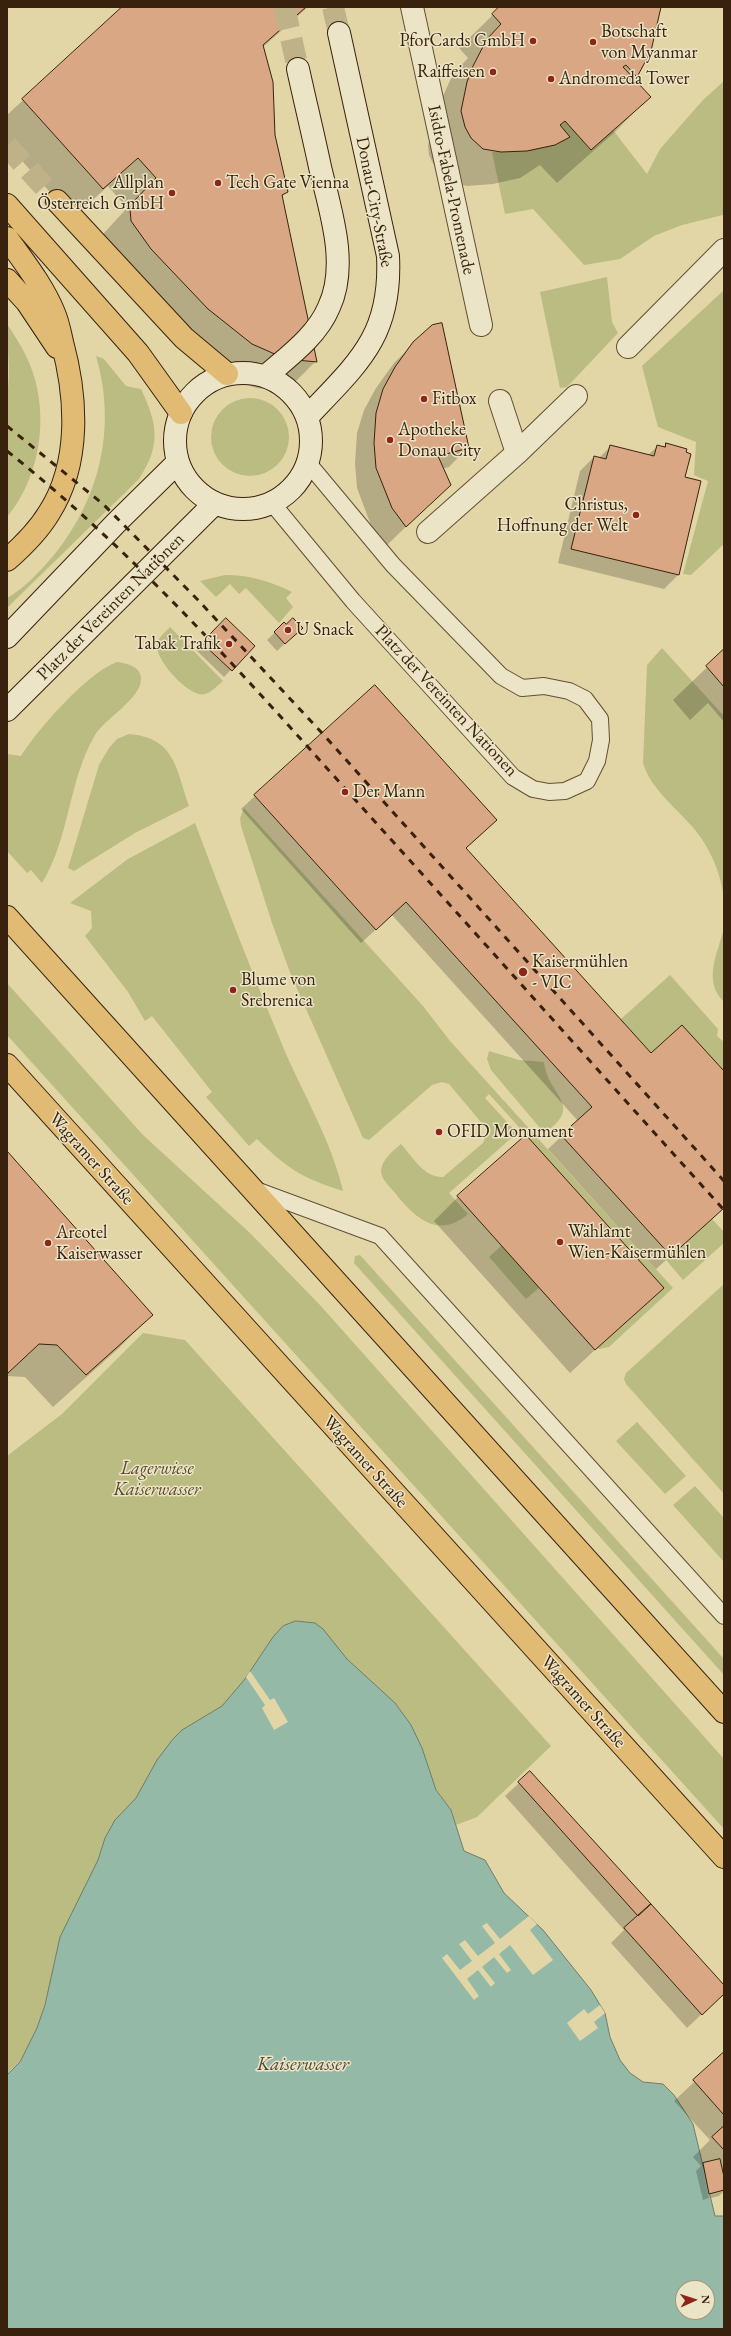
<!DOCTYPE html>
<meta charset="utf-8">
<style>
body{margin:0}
#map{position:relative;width:731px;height:2336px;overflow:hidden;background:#e2d6a7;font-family:"EB Garamond",serif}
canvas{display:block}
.frame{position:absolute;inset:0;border:8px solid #38220d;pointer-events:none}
.north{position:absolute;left:675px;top:2280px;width:40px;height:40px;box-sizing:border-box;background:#ece4c6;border:1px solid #a4967c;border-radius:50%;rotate:87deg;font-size:11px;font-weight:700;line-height:16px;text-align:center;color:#38220d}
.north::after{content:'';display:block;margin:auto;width:14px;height:18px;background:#8f2418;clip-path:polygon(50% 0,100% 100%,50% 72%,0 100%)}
</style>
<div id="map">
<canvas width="731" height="2336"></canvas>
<div class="frame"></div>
<div class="north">N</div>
</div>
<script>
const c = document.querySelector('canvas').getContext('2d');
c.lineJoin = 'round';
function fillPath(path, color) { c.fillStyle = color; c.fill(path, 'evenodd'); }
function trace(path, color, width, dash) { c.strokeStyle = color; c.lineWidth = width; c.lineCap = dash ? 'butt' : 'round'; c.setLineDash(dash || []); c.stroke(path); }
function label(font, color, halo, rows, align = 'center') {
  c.font = font + ' "EB Garamond",serif'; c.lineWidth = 3; c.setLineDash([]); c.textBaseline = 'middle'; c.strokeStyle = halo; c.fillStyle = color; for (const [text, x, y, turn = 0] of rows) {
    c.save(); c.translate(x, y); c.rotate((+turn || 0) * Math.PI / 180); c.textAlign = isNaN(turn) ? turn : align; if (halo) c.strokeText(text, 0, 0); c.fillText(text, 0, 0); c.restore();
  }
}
fillPath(new Path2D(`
 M 724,81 L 723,215 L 682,225 L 654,236 L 620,259 L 584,265 L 533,209 L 505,214 L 492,152 L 527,151 L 565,121 L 591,150 L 613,130 L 647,174 L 660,149 L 703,100 Z
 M 607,277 L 612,322 L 618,333 L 567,387 L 560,388 L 540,292 Z
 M 724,290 L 724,544 L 691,575 L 683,574 L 708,481 L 694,475 L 696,442 L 658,427 L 642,366 Z
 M 7,324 C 17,339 26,353 32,370 C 49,417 40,478 7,517 L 7,396 C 11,373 7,348 7,324 Z
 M 96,356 L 104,359 L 126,386 L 141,389 C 158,425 161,445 139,479 L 7,608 L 7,598 C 26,587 40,571 54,555 C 100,498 117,427 96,356 Z
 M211 437a39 39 0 1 1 78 0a39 39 0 1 1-78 0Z
 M 225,575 C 249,575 270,581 292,592 L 286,598 L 293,607 L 279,623 L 246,588 L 239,594 L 230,584 L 216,597 L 200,581 Z
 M 170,627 L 223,681 C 218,685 212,692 205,694 C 190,699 154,659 157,644 C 158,638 165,632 170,627 Z
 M 662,648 L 724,716 L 724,900 C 722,877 711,849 695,830 C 678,809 651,790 643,763 L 647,665 Z
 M 117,662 C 127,663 142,667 141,680 C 140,699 105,719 95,735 C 68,781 70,838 42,883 L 31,870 L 27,873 L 7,851 L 7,754 L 21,756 C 39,728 87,673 117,662 Z
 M 129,734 C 175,738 176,768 189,806 L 135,833 L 74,871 L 68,868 L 99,765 L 109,748 L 117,739 Z
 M 244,808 L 423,1006 L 450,1041 L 673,1288 L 609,1347 L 599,1349 L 587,1342 L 539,1288 L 526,1299 L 489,1257 L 501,1246 L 526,1135 L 489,1094 L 485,1098 L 517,1133 L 449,1193 L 468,1214 C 438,1240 414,1217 395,1193 C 390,1187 380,1178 381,1170 C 382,1159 394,1150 401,1144 C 412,1156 424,1178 443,1177 L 483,1143 L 487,1132 L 485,1127 L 449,1084 L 442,1082 L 432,1085 L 369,1140 L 363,1138 L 291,975 L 272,923 L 241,826 L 240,818 Z
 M 195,823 C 224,900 254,978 286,1054 C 306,1099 332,1143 343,1191 C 302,1178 288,1169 257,1139 L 249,1146 L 206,1097 L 212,1092 L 152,1016 L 145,1021 L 128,992 L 85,936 L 92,928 L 91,911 L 70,903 L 128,859 Z
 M 724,928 L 724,1002 C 702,981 718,953 724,928 Z
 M 670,975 L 718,1029 L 717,1036 L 724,1042 L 724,1071 L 634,1069 L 603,1035 Z
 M 7,983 L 143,1135 L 251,1234 L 320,1305 L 724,1759 L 724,1829 L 7,1035 Z
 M 489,1051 L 519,1060 L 544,1062 C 545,1069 547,1076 551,1083 C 562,1101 572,1111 551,1128 L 540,1128 L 491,1070 L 487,1059 Z
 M 712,1219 L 724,1232 L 724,1243 L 683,1280 L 666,1260 Z
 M 360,1255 L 724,1659 L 724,1675 L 354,1263 L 355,1256 Z
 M 724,1284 L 724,1494 L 626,1384 L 624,1379 L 626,1373 Z
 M 143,1333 L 185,1340 L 551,1746 L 477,1817 L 456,1825 L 451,1810 L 436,1790 L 422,1748 L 411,1725 L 395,1703 L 48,1993 C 42,2016 35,2043 20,2061 C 16,2066 10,2069 7,2075 L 7,1456 L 62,1414 Z
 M 637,1422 L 686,1476 L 665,1494 L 616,1441 Z
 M 695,1486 L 724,1518 L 724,1562 L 673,1505 Z`), '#babc82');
const water = new Path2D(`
 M 296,1621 L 315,1623 L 323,1629 L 347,1659 L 395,1703 L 411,1725 L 422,1748 L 436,1790 L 451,1810 L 464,1851 L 485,1860 L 504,1893 L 543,1930 L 591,1990 L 605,2013 L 610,2037 L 620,2060 L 630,2073 L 643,2082 L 663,2084 L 674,2095 L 693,2124 L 715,2216 L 724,2216 L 724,2329 L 7,2329 L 7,2075 L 20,2062 L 37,2028 L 45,2005 L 60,1937 L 98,1860 L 105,1838 L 115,1820 L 136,1798 L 157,1760 L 173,1739 L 182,1730 L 222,1706 L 245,1679 L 273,1637 L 283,1626 ZM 683,2288 L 707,2288 L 707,2312 L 683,2312 Z`);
fillPath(water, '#95b9a7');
trace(water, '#707d69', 1);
fillPath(new Path2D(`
 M 250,1671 L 270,1700 L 274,1698 L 288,1722 L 274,1730 L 262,1708 L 265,1705 L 246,1677 Z
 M 529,1916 L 537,1924 L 530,1930 L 553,1960 L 533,1975 L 510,1945 L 499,1954 L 511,1970 L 507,1973 L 494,1957 L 482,1967 L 495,1983 L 491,1987 L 478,1970 L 467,1979 L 479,1996 L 474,2000 L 442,1958 L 447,1954 L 460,1970 L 472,1961 L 459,1944 L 465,1940 L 478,1956 L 495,1943 L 482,1926 L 487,1923 L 500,1939 Z
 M 600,2005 L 605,2013 L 594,2022 L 598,2028 L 580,2041 L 567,2023 L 584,2009 L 588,2014 Z`), '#e2d6a7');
fillPath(new Path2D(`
 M 124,7 L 308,7 L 263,47 L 274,135 L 287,192 L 281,197 L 316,361 L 286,391 L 256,388 L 236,381 L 101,240 L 104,233 L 127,208 L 108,186 L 73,218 L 7,144 L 7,115 Z
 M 501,7 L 660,7 L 637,76 L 633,79 L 649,97 L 616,131 L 557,183 L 540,165 L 520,178 L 493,184 L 467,186 L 450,182 L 437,172 L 429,155 L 428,146 L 434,116 L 453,74 L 468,58 L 459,48 Z
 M 414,343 L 468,447 L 449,467 L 442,469 L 449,485 L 386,546 L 372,528 L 357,488 L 355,463 L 357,433 L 364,410 L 376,388 L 394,363 Z
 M 667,444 L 684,478 L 678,575 L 664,589 L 558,563 L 580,471 L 594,457 L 599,458 L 611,446 L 648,455 L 658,446 L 663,448 Z
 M 226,620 L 254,646 L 224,677 L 196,650 Z
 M 284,624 L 294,635 L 277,651 L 267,640 Z
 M 724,651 L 724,722 L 708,703 L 690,720 L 673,700 Z
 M 255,796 L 482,834 L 465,849 L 651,1055 L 724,1073 L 724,1208 L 656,1269 L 548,1149 L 578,1121 L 392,915 L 361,943 L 241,809 Z
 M 7,1153 L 151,1315 L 119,1348 L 53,1407 L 25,1377 L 7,1376 Z
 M 458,1197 L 662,1288 L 570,1373 L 434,1221 Z
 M 519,1783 L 724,1987 L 724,1993 L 687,2028 L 611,1943 L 624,1930 L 505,1796 Z
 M 724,2054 L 724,2191 L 719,2196 L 711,2198 L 705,2170 L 703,2168 L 709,2198 L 703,2200 L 696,2171 L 701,2166 L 693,2157 L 710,2140 L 674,2101 Z`), '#0003');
const building = new Path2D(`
 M 122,7 L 306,7 L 263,45 L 273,82 L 275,135 L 288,192 L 282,195 L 317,362 L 286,359 L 252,344 L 208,309 L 151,249 L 131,221 L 130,209 L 133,202 L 156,178 L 138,158 L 103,189 L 22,99 Z
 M 499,7 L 661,7 L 651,51 L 637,77 L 626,65 L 623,67 L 651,97 L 591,150 L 565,121 L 560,125 L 570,137 L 555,145 L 527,151 L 501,152 L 483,149 L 471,138 L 465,127 L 461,111 L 467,82 L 473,66 L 487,39 L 501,24 L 492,14 Z
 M 442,323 L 469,448 L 438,456 L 451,485 L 406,527 L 392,508 L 376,468 L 374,443 L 376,413 L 383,389 L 395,367 L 413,342 L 432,325 Z
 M 666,443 L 687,449 L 686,452 L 691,454 L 685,477 L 701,481 L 679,575 L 571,549 L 594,456 L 606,459 L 610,445 L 654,456 L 657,445 L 665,447 Z
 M 226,618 L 255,646 L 232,671 L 202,643 Z
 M 293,618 L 303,628 L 285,644 L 274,632 L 284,622 L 286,624 Z
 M 724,649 L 724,687 L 706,666 Z
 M 375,685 L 497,820 L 466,848 L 651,1053 L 682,1025 L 724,1071 L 724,1208 L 671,1256 L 561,1135 L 592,1107 L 406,902 L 376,930 L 254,795 Z
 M 526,1135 L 664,1288 L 595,1350 L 457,1196 Z
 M 7,1151 L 153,1315 L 86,1375 L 57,1345 L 39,1344 L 7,1374 Z
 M 530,1771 L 651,1904 L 638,1916 L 518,1782 Z
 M 651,1904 L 724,1985 L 724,1994 L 702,2015 L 624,1928 Z
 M 724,2052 L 724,2115 L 693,2080 Z
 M 724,2126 L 724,2150 L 712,2137 Z
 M 720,2159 L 724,2177 L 724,2190 L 709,2194 L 703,2163 Z`);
fillPath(building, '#daa785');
trace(building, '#38220d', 1);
trace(new Path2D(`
 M 284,7 L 298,69
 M 333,7 L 339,33`), '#c0b288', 22, [22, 11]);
trace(new Path2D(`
 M 7,146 L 57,201`), '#c0b288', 22, [22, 11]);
const lane = new Path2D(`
 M 272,503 L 353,601 L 513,777 L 533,789 L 549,792 L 565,791 L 587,781 L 597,761 L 601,740 L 600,719 L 585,699 L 569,691 L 544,686 L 522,688 L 501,676 L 393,565 L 308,463
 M 253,1189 L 380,1236 L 724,1616`);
const street = new Path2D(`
 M 412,7 L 481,325
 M 628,347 L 724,250
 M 500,401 L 517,453
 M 428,532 L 517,453 L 576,396`);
const secondary = new Path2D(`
 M175 441a68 68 0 1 1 136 0a68 68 0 1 1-136 0Z
 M 266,376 C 289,356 317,336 329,307 C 349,264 330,210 320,167 C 313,134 305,101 298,69
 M 307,417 C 358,363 392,336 388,256 L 339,33
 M 7,637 L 116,523 L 178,462
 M 7,710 L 215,503`);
const primary = new Path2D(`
 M 7,917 L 724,1712
 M 7,1065 L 724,1857`);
const highway = new Path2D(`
 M 57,201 L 184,338 L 227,374
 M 7,205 L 138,353 L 181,413
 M 7,238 C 24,262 43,286 54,313 C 58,322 60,333 62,342 C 77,397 81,463 49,513 C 38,531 23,546 7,560
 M 7,280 L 27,302 L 57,347`);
trace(lane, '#624f34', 18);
trace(street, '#624f34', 24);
trace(secondary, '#38220d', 24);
trace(primary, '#38220d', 24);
trace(highway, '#38220d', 24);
trace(lane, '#ece4c6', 16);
trace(street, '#ece4c6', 22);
trace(secondary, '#ece4c6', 22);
trace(primary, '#e1bb74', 22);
trace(highway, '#e1bb74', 22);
trace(new Path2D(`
 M 7,426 L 103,504 L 198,600 L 322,733 L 724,1181
 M 7,451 C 138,555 248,680 359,804 C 481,939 602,1075 724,1210`), '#38220d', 3, [7, 7]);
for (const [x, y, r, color] of [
 [533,41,4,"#8f2418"],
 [593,42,4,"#8f2418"],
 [493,72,4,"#8f2418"],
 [551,79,4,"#8f2418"],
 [218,183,4,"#8f2418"],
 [172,193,4,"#8f2418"],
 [424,399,4,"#8f2418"],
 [390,440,4,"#8f2418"],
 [636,515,4,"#8f2418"],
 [288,630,4,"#8f2418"],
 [229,644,4,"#8f2418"],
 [345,792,4,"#8f2418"],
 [523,972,5,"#8f2418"],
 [233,990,4,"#8f2418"],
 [439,1132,4,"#8f2418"],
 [560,1242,4,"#8f2418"],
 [48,1243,4,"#8f2418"]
]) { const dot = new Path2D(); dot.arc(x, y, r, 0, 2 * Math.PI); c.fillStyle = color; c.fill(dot); trace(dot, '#ece4c6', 1.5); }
label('18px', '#38220d', '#ece4c6', [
 ["Botschaft",601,32],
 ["von Myanmar",601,53],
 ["PforCards GmbH",525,41,"right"],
 ["Raiffeisen",485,72,"right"],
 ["Andromeda Tower",559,79],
 ["Allplan",164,183,"right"],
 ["Österreich GmbH",164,204,"right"],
 ["Tech Gate Vienna",226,183],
 ["Fitbox",432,399],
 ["Apotheke",398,430],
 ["Donau City",398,451],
 ["Christus,",628,505,"right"],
 ["Hoffnung der Welt",628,526,"right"],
 ["U Snack",296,630],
 ["Tabak Trafik",221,644,"right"],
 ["Der Mann",353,792],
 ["Kaisermühlen",532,962],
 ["- VIC",532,983],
 ["Blume von",241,980],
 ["Srebrenica",241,1001],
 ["OFID Monument",447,1132],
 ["Wählamt",568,1232],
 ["Wien-Kaisermühlen",568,1253],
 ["Arcotel",56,1233],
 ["Kaiserwasser",56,1254]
], 'left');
label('18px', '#38220d', '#ece4c6', [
 ["Isidro-Fabela-Promenade",451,190,78],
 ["Donau-City-Straße",374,202,79],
 ["Platz der Vereinten Nationen",111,607,-45],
 ["Platz der Vereinten Nationen",446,701,47],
 ["Wagramer Straße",91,1159,48],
 ["Wagramer Straße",365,1462,48],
 ["Wagramer Straße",583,1702,48]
]);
label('italic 18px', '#58482a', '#ece4c6', [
 ["Lagerwiese",157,1469],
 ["Kaiserwasser",157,1490]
]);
label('italic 19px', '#4f4834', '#ece4c6', [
 ["Kaiserwasser",303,2065]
]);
</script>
